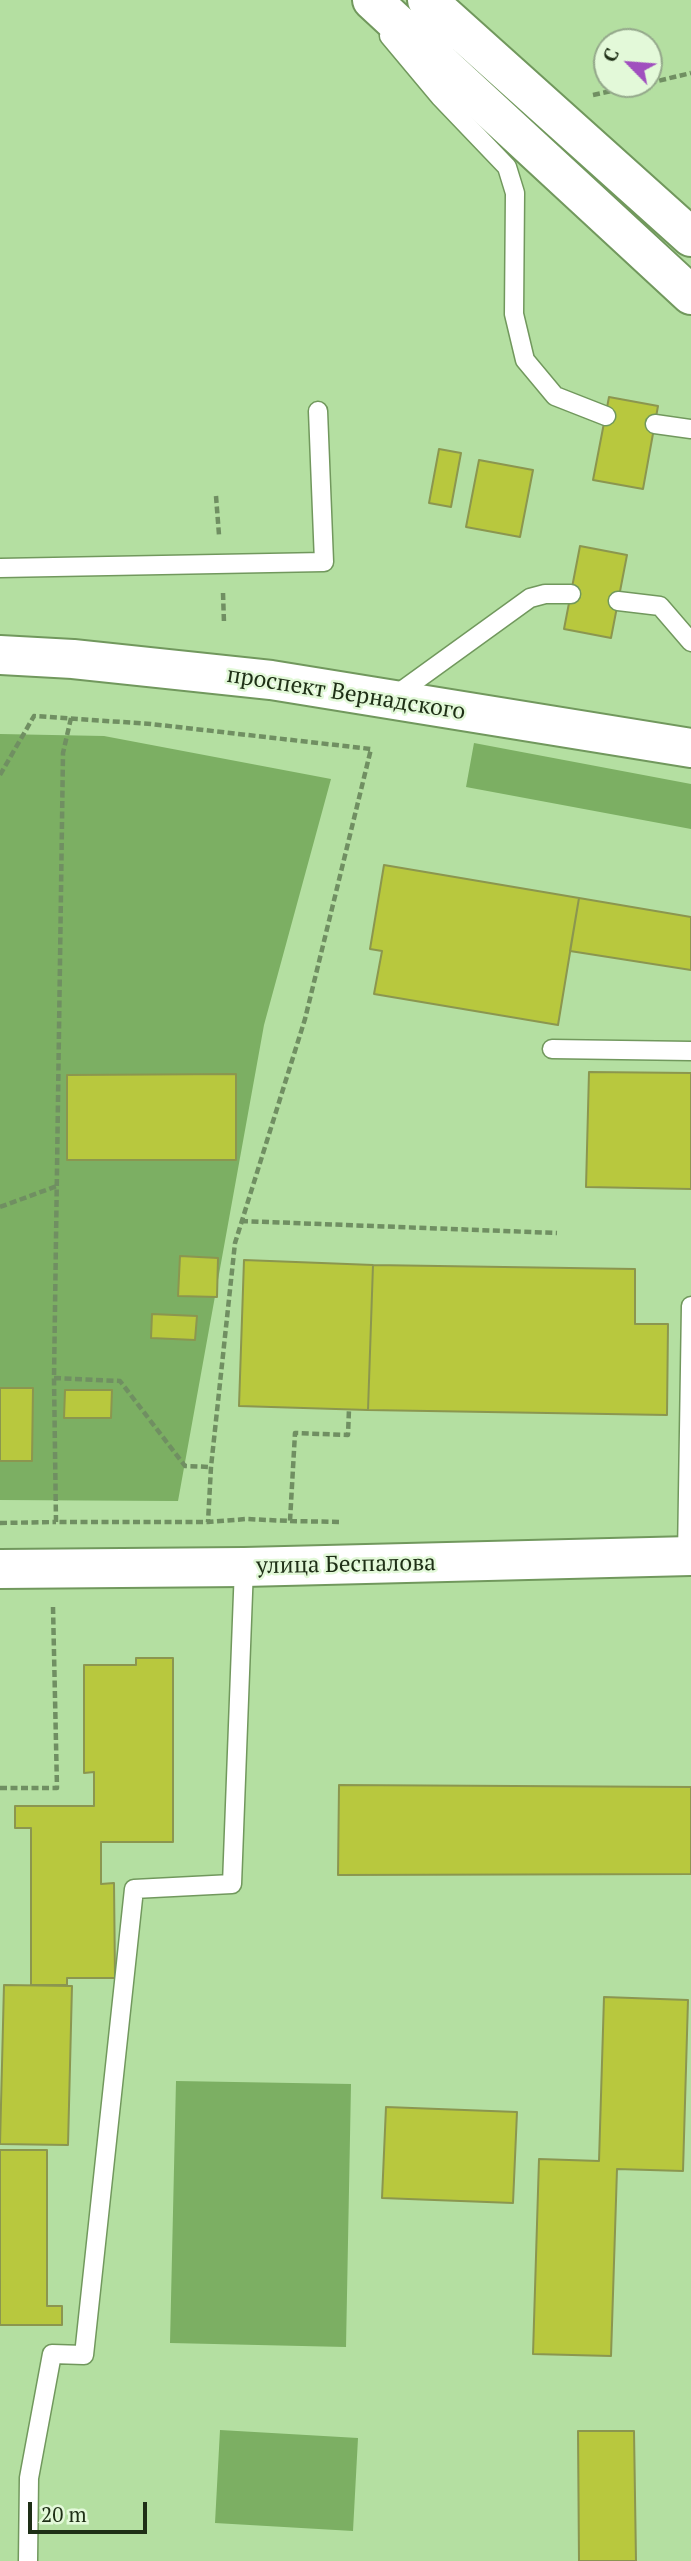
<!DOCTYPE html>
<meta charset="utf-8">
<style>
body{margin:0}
#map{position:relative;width:691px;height:2561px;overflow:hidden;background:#b4dfa1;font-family:"PT Serif",serif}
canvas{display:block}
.north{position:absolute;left:593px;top:28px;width:70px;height:70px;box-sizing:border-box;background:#e3f9d9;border:2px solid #94a88b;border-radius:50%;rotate:295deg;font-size:19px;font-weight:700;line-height:28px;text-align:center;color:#1e2f16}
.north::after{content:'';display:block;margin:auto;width:24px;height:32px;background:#a04fbe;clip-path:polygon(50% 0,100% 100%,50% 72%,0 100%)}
.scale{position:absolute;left:28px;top:2502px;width:119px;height:32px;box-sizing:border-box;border:4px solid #1e2f16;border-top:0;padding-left:9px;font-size:21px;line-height:24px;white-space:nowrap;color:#1e2f16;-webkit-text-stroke:5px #e3f9d9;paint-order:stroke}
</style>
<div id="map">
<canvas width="691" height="2561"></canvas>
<div class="north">С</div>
<div class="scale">20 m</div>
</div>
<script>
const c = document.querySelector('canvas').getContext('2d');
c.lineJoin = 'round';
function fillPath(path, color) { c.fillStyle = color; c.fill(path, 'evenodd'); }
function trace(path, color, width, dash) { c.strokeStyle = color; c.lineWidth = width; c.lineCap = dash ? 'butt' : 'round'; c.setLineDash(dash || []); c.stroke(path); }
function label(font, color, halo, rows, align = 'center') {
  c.font = font + ' "PT Serif",serif'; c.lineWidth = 5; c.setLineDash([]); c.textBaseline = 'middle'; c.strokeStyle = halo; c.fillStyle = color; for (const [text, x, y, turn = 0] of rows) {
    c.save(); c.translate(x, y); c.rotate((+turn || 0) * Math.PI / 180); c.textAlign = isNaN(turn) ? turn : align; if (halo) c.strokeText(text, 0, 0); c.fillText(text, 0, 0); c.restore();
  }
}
fillPath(new Path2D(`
 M 0,734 L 104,736 L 331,779 L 264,1025 L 178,1501 L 0,1500 Z
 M 474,743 L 691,784 L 691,829 L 466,787 Z
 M 176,2081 L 351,2084 L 346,2347 L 170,2343 Z
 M 220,2430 L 358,2438 L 353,2531 L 215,2523 Z`), '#7caf63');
const building = new Path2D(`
 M 609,397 L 658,406 L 643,489 L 593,480 Z
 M 439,449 L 461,453 L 451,507 L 429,503 Z
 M 479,460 L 533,470 L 520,537 L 466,527 Z
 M 580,546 L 627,555 L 611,638 L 564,629 Z
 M 384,865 L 579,898 L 558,1025 L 374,994 L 382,951 L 370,949 Z
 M 579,898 L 691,917 L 691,970 L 570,951 Z
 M 589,1072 L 691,1073 L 691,1189 L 586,1187 Z
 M 236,1074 L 236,1160 L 67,1160 L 67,1075 Z
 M 180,1256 L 218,1258 L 217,1297 L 178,1296 Z
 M 244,1260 L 373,1265 L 368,1410 L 239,1406 Z
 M 373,1265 L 635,1269 L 635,1324 L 668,1324 L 667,1415 L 368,1410 Z
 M 152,1314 L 197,1316 L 195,1340 L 151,1338 Z
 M 0,1388 L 33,1388 L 32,1461 L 0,1461 Z
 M 65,1390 L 112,1390 L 111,1418 L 64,1418 Z
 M 136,1658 L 173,1658 L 173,1842 L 101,1842 L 101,1884 L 114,1883 L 115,1978 L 67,1978 L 67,1985 L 31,1985 L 31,1828 L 15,1828 L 15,1806 L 94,1806 L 94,1772 L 84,1773 L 84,1665 L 136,1665 Z
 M 339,1785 L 691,1787 L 691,1874 L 338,1875 Z
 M 4,1985 L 72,1986 L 68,2145 L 0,2144 Z
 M 604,1997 L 688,2000 L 683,2171 L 617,2169 L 611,2356 L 533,2354 L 539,2159 L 599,2161 Z
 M 386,2107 L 517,2112 L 513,2203 L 382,2198 Z
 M 0,2150 L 47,2150 L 47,2306 L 62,2306 L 62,2325 L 0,2325 Z
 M 578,2431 L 634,2431 L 636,2561 L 579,2561 Z`);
fillPath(building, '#b8c83e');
trace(building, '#8b964f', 2);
const service = new Path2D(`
 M 389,36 L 440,97 L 507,167 L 515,193 L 514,314 L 525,360 L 555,396 L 606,416
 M 655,424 L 691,429
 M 0,568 L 324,562 L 318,411
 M 618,601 L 660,606 L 691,642
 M 393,697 L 530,598 L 545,594 L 571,594
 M 552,1049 L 691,1051
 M 687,1556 L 691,1306
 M 28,2561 L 29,2478 L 52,2354 L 84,2355 L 134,1889 L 232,1884 L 244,1567`);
const secondary = new Path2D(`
 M 0,1569 L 244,1567 L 691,1556`);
const primary = new Path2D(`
 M 372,0 L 691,295
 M 427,0 L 691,237
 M 0,655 L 73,659 L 271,680 L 691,748`);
trace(service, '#71985d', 21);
trace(secondary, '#71985d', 42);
trace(primary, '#71985d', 42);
trace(new Path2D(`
 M 649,83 L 691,73
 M 593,95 L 644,84
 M 216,496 L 219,535
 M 223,593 L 224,623
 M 71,718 L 63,753 L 54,1378 L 56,1522 L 208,1522 L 246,1519 L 290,1521 L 295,1433 L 348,1435 L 349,1409
 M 0,775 L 34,716 L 151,724 L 371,749 L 305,1019 L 235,1243 L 211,1467 L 208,1522
 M 0,1207 L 57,1186
 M 241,1221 L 557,1233
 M 54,1378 L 120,1381 L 185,1466 L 211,1467
 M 290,1521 L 341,1522
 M 0,1523 L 56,1522
 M 0,1788 L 57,1788 L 53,1607`), '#708f62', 4.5, [7, 3.5]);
trace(service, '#fff', 18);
trace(secondary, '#fff', 38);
trace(primary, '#fff', 38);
label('23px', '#1e2f16', '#e3f9d9', [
 ["проспект Вернадского",346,694,9],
 ["улица Беспалова",346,1565,-1]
]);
</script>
